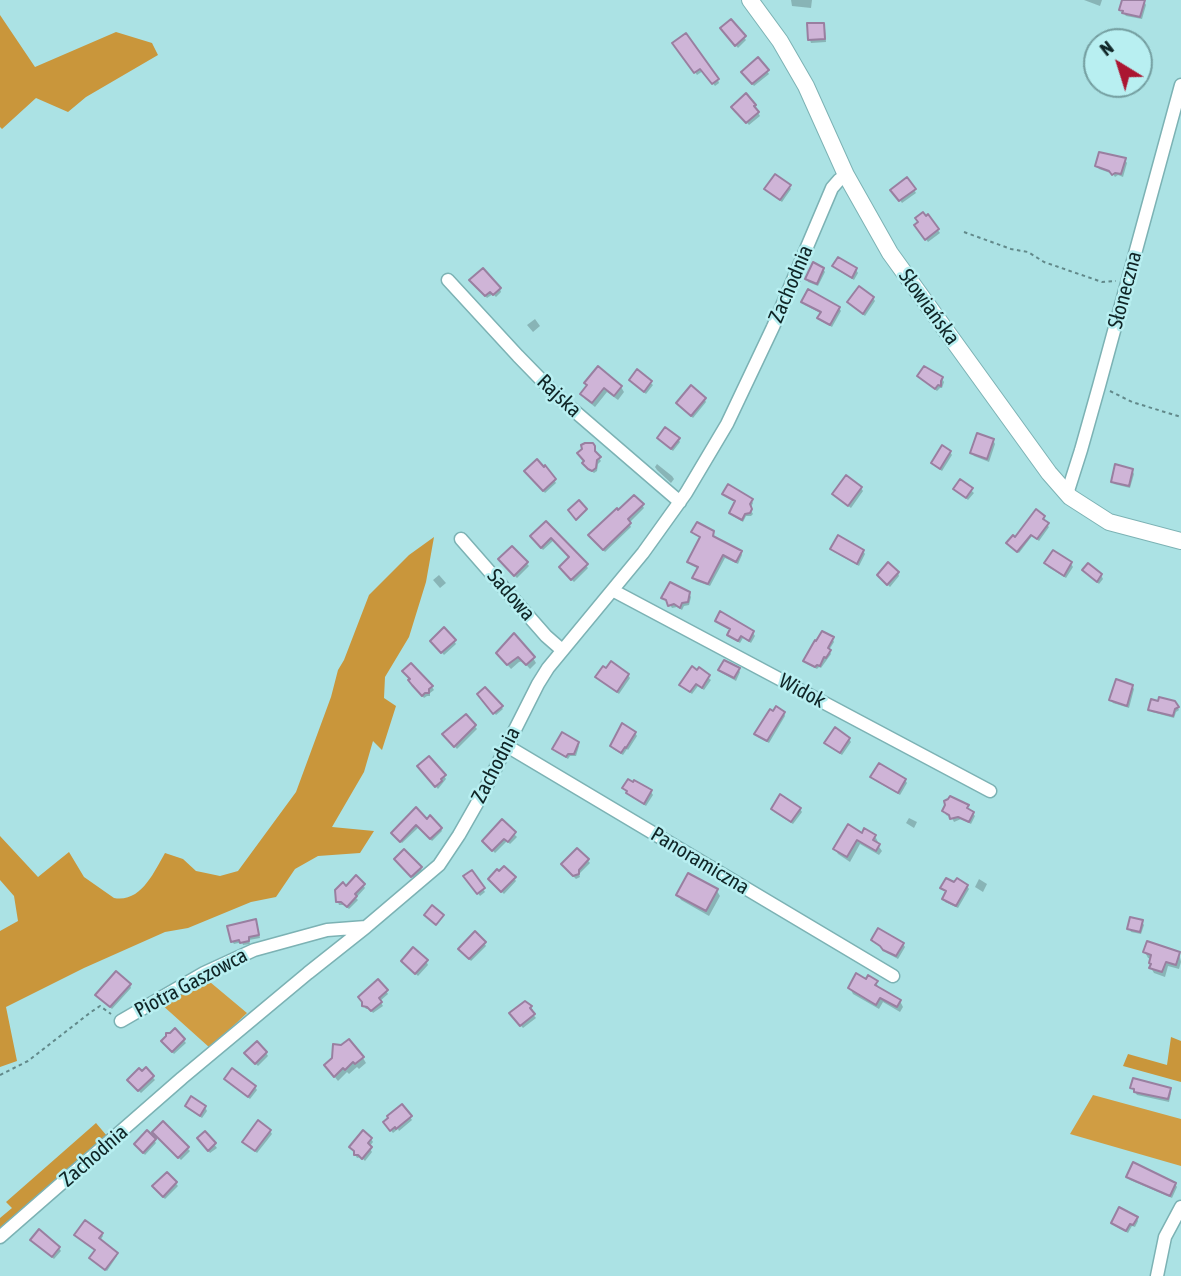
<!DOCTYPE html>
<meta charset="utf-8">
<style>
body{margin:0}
#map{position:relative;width:1181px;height:1276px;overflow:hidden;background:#abe2e4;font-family:"Asap Condensed",sans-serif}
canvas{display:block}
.north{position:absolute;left:1083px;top:28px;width:70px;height:70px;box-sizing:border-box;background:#b8eff1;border:2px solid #749ea0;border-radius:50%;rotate:322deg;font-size:19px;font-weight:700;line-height:28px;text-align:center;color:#0f2526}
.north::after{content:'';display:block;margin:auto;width:24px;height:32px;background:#ab1632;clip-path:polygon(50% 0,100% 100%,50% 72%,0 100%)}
</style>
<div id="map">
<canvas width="1181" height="1276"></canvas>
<div class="north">N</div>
</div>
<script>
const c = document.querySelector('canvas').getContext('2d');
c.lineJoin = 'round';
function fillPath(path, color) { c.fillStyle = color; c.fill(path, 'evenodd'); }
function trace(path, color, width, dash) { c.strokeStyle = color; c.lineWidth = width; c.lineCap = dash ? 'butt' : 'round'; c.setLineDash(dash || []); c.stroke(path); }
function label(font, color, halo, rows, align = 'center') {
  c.font = font + ' "Asap Condensed",sans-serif'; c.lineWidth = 5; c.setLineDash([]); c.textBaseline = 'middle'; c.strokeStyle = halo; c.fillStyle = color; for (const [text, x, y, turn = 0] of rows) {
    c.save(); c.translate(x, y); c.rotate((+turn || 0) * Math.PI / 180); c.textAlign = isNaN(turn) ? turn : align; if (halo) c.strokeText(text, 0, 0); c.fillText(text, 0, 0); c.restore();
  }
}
fillPath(new Path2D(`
 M 204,977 L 247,1013 L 210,1048 L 161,1004 Z
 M 1093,1095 L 1181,1119 L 1181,1166 L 1070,1134 Z`), '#d09d43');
fillPath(new Path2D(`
 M 0,15 L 35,67 L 116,32 L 152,43 L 158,55 L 86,97 L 68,112 L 36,98 L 2,129 L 0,127 Z
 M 434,537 L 426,582 L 409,637 L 385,677 L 384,698 L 396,706 L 382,750 L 373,741 L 364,772 L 332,827 L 374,831 L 360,853 L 318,856 L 295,869 L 276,897 L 251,902 L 188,928 L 165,932 L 84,968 L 6,1007 L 17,1061 L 0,1067 L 0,931 L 18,921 L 14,896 L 0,880 L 0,836 L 38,877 L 69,852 L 84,877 L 114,898 C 141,903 154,872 165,853 L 183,859 L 196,871 L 201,872 L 220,876 L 238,871 L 296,792 L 331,697 L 338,670 L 344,660 L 369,595 L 409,555 Z
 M 1171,1037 L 1181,1041 L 1181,1082 L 1123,1066 L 1128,1054 L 1167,1065 Z
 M 96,1123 L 107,1136 L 0,1229 L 0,1218 L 12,1208 L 6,1202 Z`), '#c9963b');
fillPath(new Path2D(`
 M 791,0 L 812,0 L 811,8 L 792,6 Z
 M 1084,0 L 1102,0 L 1100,6 Z
 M 1124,0 L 1144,1 L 1146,5 L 1142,19 L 1126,16 L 1121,10 Z
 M 731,21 L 746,40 L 738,48 L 724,32 Z
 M 823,24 L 825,28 L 826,42 L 811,43 L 810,40 Z
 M 675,43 L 718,80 L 719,83 L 715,86 L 703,71 L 697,75 Z
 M 767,71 L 769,74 L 754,86 L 745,75 Z
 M 746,96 L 754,106 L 760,116 L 749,125 L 735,110 Z
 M 1125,160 L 1127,163 L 1123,177 L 1118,175 L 1115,177 L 1113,174 L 1099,169 L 1097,166 Z
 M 907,179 L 916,193 L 902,203 L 892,190 Z
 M 789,186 L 791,189 L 782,202 L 768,192 L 767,189 Z
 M 928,217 L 940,233 L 928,242 L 918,229 L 920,223 Z
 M 834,266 L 856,270 L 858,273 L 854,280 L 836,269 Z
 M 823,269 L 825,272 L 818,286 L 808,282 L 807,279 Z
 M 473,283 L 500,289 L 501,292 L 496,297 L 493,294 L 487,298 Z
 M 873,298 L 875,301 L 865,316 L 851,305 L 849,302 Z
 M 803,302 L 839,308 L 841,311 L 832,327 L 821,321 L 820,318 L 822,314 L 805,305 Z
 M 535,319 L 540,326 L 533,332 L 527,325 Z
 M 638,372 L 653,385 L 646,394 L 633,383 Z
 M 919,376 L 942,379 L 944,382 L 942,388 L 940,388 L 937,391 L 921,379 Z
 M 588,386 L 621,387 L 624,392 L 618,400 L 607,392 L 595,407 L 585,399 L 582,394 Z
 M 704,399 L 706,402 L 693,418 L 678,403 Z
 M 659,438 L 678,439 L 680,442 L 673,451 Z
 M 993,440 L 995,444 L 989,462 L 974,456 L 972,453 Z
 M 594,447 L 596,454 L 601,461 L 598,464 L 597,471 L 594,473 L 586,467 L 586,462 Z
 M 950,452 L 952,455 L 942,471 L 935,466 L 933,463 Z
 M 657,464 L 672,476 L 674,479 L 671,483 L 657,470 L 655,467 Z
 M 1132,470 L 1134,474 L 1130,488 L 1114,484 L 1112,481 Z
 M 528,474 L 554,480 L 556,483 L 545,493 Z
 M 960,481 L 974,493 L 968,500 L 955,489 Z
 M 861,488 L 863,491 L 851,508 L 836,497 Z
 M 724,494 L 751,500 L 753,503 L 750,509 L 753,514 L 751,516 L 746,516 L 743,522 L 733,516 L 731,513 L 736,502 L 726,497 Z
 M 642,505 L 644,508 L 629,523 L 631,527 L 605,552 L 592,538 Z
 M 1044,517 L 1045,520 L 1044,522 L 1049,527 L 1039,541 L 1032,536 L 1019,553 L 1010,546 Z
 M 546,523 L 588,568 L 574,582 L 563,571 L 571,558 L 554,540 L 543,550 L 534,540 Z
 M 693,532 L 713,532 L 715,538 L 741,552 L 742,555 L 738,564 L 725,558 L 710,586 L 696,581 L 694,578 L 699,569 L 691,565 L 689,562 L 702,538 L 695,535 Z
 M 512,548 L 529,566 L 517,578 L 502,563 Z
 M 832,549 L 863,551 L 865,554 L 859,566 L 834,552 Z
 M 1053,552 L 1071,564 L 1073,567 L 1066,578 L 1048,567 L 1047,563 Z
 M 1084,570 L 1101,575 L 1103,579 L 1099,584 Z
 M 898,573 L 899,576 L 890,587 L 879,576 Z
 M 439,575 L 446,583 L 440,588 L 433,580 Z
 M 689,594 L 691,597 L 689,605 L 684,606 L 682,610 L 677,607 L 672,608 L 669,603 L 663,598 Z
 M 717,621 L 753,633 L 755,636 L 751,643 L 743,638 L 740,643 L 731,638 L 729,635 L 731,630 L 719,624 Z
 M 832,638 L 834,642 L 829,650 L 831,654 L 821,668 L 819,667 L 817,669 L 807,664 L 805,661 Z
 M 454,641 L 456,644 L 444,655 L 434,644 Z
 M 498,654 L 533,658 L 536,663 L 530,669 L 523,661 L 519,662 L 511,669 Z
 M 411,665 L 432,687 L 434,690 L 430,693 L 430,696 L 427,696 L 424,698 L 416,689 Z
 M 738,669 L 740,672 L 736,681 L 722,673 L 720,670 Z
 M 699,670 L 711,680 L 704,690 L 698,686 L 692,694 L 682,685 Z
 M 628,675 L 630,678 L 619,694 L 599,680 L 597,677 Z
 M 1132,686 L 1134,689 L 1129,708 L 1113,703 L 1111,700 Z
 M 481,697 L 501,707 L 503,709 L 496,715 Z
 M 1174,702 L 1179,710 L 1176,712 L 1174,718 L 1152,712 L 1150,709 Z
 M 784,713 L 785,716 L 769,743 L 758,737 L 756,734 Z
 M 466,716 L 477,729 L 457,749 L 446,737 Z
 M 635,733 L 637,736 L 628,750 L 627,749 L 623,755 L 613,749 L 612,746 Z
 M 849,739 L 851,742 L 842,755 L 828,746 L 826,743 Z
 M 577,743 L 579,746 L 576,756 L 570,756 L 568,759 L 556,752 L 554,749 Z
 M 421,770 L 444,776 L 446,779 L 438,789 Z
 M 872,777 L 905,780 L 907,783 L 900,795 L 874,780 Z
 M 624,788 L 651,792 L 653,795 L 646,806 L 630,796 Z
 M 967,807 L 975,816 L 971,824 L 961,819 L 954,822 L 952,818 L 946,815 L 944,811 Z
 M 773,809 L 800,809 L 802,812 L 793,824 L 774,812 Z
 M 416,810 L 426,822 L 441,829 L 442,831 L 432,841 L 419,827 L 402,843 L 395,836 Z
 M 909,818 L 917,822 L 914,828 L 906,823 Z
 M 502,822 L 517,837 L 510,844 L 507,841 L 495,853 L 484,841 Z
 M 862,835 L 875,836 L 878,842 L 877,844 L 882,851 L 879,855 L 860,844 L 850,862 L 838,854 L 835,849 Z
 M 578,850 L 590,863 L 579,874 L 580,877 L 576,879 L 565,868 Z
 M 404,851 L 423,871 L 414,879 L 398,862 Z
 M 471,872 L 485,892 L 480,896 L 466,877 Z
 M 514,878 L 516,881 L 504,894 L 492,882 Z
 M 979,879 L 987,884 L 983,892 L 975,887 Z
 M 363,885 L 365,888 L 356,898 L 358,900 L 349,909 L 344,905 L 339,905 L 338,902 L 346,888 Z
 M 955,885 L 967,886 L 969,889 L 958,908 L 945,902 L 944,898 L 947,893 L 942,888 Z
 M 717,891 L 720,896 L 709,916 L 681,900 L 678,895 Z
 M 1142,922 L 1144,925 L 1141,934 L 1131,932 L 1129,928 Z
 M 257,924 L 260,938 L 249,940 L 250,944 L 243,945 L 242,942 L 234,944 L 232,941 Z
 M 873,940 L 903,944 L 905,947 L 898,959 L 887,953 L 884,949 L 875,943 Z
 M 484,943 L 486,946 L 471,961 L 460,949 Z
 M 1145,952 L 1179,953 L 1181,962 L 1179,969 L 1168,966 L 1165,977 L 1154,973 L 1151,968 L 1152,959 L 1148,958 Z
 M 403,961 L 426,961 L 428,965 L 418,976 Z
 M 866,981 L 876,982 L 879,989 L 900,1001 L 903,1007 L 900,1012 L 883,1002 L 879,1009 L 853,994 L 850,988 Z
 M 130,985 L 131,988 L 112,1009 L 99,998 Z
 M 386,991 L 388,994 L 380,1001 L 383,1006 L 373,1013 L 370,1009 L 366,1009 L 364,1006 Z
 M 525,1003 L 531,1008 L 533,1010 L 531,1012 L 536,1018 L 523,1028 L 513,1017 Z
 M 175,1031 L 186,1043 L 174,1054 L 165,1044 Z
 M 266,1053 L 268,1056 L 258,1066 L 248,1056 Z
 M 363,1058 L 366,1063 L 359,1069 L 357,1067 L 349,1074 L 347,1072 L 338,1081 L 329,1070 Z
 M 146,1070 L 155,1080 L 141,1093 L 131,1083 Z
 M 226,1079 L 255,1087 L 257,1090 L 250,1099 Z
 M 1132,1088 L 1170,1090 L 1171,1093 L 1169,1102 L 1137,1095 Z
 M 187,1106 L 205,1107 L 207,1111 L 202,1118 L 188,1109 Z
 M 410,1117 L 412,1120 L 399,1131 L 398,1129 L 393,1133 L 387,1126 Z
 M 163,1124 L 190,1151 L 181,1160 L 156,1135 Z
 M 270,1131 L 272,1134 L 257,1153 L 244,1142 Z
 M 205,1133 L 217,1148 L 210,1153 L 201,1142 Z
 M 371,1139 L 373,1142 L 369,1147 L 372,1152 L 365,1161 L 361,1157 L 357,1158 L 351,1147 Z
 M 154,1140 L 156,1143 L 145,1155 L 138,1147 Z
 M 167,1174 L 178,1186 L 165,1199 L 156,1190 Z
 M 1128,1177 L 1175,1184 L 1177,1187 L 1172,1198 L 1130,1180 Z
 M 1137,1218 L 1138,1221 L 1135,1227 L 1132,1226 L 1128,1233 L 1115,1226 L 1113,1223 Z
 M 102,1234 L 103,1236 L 100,1241 L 117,1256 L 107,1271 L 91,1259 L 96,1251 L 76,1235 Z
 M 34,1243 L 59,1248 L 61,1251 L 54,1259 Z`), '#0003');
const building = new Path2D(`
 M 1122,0 L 1145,0 L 1140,17 L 1122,13 L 1123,11 L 1119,10 Z
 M 731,19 L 746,36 L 735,46 L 720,28 Z
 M 807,23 L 824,23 L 825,39 L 808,40 Z
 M 686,33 L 719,79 L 712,84 L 700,69 L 694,73 L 672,43 Z
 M 758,57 L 769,70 L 752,84 L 741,72 Z
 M 746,93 L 756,105 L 754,106 L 759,112 L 746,123 L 731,107 Z
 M 1099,152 L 1126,158 L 1121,174 L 1115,173 L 1112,175 L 1109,171 L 1095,166 Z
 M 775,174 L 791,185 L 780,200 L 764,189 Z
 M 907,177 L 916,189 L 899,201 L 890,190 Z
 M 923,212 L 926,216 L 928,214 L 939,229 L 925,240 L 914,225 L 918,222 L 915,218 Z
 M 838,257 L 857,268 L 852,278 L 832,266 Z
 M 813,262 L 824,268 L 817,284 L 805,279 Z
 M 483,268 L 501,288 L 493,295 L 490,292 L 485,296 L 469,280 Z
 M 859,286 L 874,297 L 863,314 L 847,302 Z
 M 808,289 L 840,307 L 830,325 L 817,318 L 821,312 L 801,302 Z
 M 598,366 L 622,386 L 614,396 L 604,388 L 592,403 L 580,394 L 587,385 L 584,383 Z
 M 924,366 L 943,377 L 941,381 L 941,386 L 938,385 L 935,389 L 917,376 Z
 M 637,369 L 652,381 L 644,392 L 629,380 Z
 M 691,385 L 706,398 L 691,416 L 676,403 Z
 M 665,427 L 680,438 L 671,449 L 657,438 Z
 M 977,433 L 994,439 L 987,459 L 970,453 Z
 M 585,443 L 593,443 L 595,446 L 595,451 L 601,457 L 597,460 L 596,468 L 592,471 L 588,469 L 582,463 L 584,461 L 577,453 L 582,449 L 581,445 Z
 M 942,445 L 951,451 L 940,469 L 931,463 Z
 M 537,459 L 544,467 L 545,465 L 556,479 L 543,491 L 524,471 Z
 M 1115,464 L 1133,469 L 1129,486 L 1111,482 Z
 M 846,475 L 862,487 L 848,506 L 832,494 Z
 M 960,479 L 973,488 L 966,498 L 953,489 Z
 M 728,484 L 753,499 L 750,504 L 752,509 L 750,513 L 745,514 L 742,520 L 729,513 L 735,501 L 722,494 Z
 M 634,495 L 644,504 L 628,519 L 631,523 L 603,550 L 588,535 L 617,508 L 618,510 Z
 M 579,500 L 587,509 L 576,520 L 568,510 Z
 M 1036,509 L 1045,516 L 1043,519 L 1049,523 L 1037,539 L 1031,535 L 1017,552 L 1006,543 L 1013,535 L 1015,537 Z
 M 546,521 L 588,564 L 571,580 L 559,567 L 569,557 L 551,538 L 541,548 L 530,536 Z
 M 697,522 L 714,531 L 713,536 L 742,551 L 736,562 L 723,555 L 708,584 L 692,578 L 698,567 L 687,562 L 700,537 L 691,532 Z
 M 838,535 L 864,550 L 857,564 L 830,549 Z
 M 512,546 L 528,562 L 514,576 L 498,559 Z
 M 1053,550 L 1072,562 L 1064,576 L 1044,563 Z
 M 888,562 L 899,572 L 887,585 L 877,575 Z
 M 1088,563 L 1102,574 L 1097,582 L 1082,570 Z
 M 670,582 L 690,592 L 688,602 L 682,603 L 680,608 L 674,604 L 668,606 L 666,600 L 661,598 Z
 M 720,611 L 754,631 L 749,641 L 741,636 L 738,641 L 727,635 L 730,629 L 715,621 Z
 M 444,627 L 456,640 L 441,653 L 430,641 Z
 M 822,631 L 834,637 L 828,648 L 831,650 L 826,658 L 824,657 L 820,666 L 817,665 L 815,667 L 803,661 L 815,640 L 816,641 Z
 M 514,633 L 535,657 L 526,665 L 518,657 L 507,665 L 496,653 Z
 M 724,660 L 740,668 L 734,678 L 718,670 Z
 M 611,661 L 629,674 L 617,692 L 595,677 L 603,666 L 606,668 Z
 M 411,663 L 433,686 L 429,689 L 429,693 L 425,693 L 422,696 L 412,685 L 408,680 L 410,679 L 402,671 Z
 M 692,666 L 697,670 L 699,667 L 710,675 L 702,688 L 696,684 L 690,692 L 679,685 Z
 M 1116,679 L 1133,685 L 1127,706 L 1109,700 Z
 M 485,687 L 503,706 L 493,714 L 477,694 Z
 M 1159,697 L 1175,701 L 1179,707 L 1175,709 L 1173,716 L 1148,710 L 1151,699 L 1158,701 Z
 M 776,706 L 785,712 L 767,741 L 754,734 L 770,709 L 773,711 Z
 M 466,714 L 476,725 L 454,747 L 442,734 Z
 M 622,723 L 636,732 L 626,748 L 625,747 L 621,753 L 610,746 Z
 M 835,727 L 850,738 L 840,753 L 824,743 Z
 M 562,732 L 579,742 L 574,754 L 568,754 L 566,757 L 552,749 Z
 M 429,756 L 446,775 L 441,779 L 442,781 L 435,787 L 417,766 Z
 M 879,763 L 906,779 L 898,793 L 870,777 Z
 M 628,779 L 633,782 L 634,780 L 652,790 L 644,804 L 626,793 L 627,791 L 622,788 Z
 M 780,794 L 801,808 L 791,822 L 771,809 Z
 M 950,796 L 969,805 L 967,808 L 974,812 L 969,822 L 958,817 L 950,819 L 949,815 L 942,811 L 945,805 L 944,801 L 948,799 Z
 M 416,807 L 427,819 L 430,815 L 442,828 L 430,839 L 416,825 L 400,842 L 391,833 Z
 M 502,819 L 516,832 L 508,842 L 504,839 L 492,851 L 482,841 Z
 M 848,824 L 862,833 L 864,828 L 876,835 L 873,840 L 880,844 L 876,851 L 857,840 L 847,857 L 833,849 Z
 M 577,848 L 589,859 L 579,870 L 579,874 L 573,876 L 561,864 Z
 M 404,849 L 422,867 L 411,877 L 394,859 Z
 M 504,866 L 516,877 L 501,892 L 488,879 L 497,869 L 499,871 Z
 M 472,870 L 485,888 L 477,894 L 463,876 Z
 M 688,873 L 718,889 L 706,911 L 676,895 Z
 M 356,875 L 365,884 L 355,894 L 357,896 L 347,907 L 341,902 L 336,902 L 335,890 L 343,882 L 346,886 Z
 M 946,878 L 954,882 L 957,878 L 968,885 L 956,906 L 942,899 L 946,891 L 940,888 Z
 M 432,905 L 444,915 L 436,925 L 424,915 Z
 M 1130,917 L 1143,920 L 1140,932 L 1127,929 Z
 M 256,919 L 259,935 L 249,937 L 249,941 L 240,943 L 239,940 L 231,942 L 227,926 Z
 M 878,928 L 904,943 L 896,956 L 883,950 L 880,946 L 871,940 Z
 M 475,931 L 486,942 L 469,959 L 458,949 Z
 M 1147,941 L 1180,952 L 1176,965 L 1166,962 L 1162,972 L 1149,968 L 1151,964 L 1149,963 L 1151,955 L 1143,952 Z
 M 413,947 L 428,960 L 415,974 L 401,961 Z
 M 116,971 L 131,984 L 110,1007 L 95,995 Z
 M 856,973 L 866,979 L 868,975 L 878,981 L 875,985 L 901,1000 L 897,1007 L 880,998 L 876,1005 L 848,988 Z
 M 378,979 L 388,990 L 379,998 L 382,1002 L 371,1011 L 367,1007 L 362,1006 L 362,1002 L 358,997 Z
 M 525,1001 L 532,1006 L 530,1008 L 535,1014 L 520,1026 L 509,1013 Z
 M 175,1028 L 185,1039 L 172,1052 L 161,1041 L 166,1036 L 166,1033 L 170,1033 Z
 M 349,1039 L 364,1057 L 355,1064 L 353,1062 L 345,1070 L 343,1068 L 334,1077 L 324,1065 L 332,1058 L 333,1044 L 341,1045 Z
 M 257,1041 L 267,1052 L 255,1064 L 244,1053 Z
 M 146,1067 L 154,1076 L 138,1091 L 127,1080 L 139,1068 L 142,1071 Z
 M 232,1068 L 256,1086 L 248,1097 L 224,1079 Z
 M 1133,1078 L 1171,1088 L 1168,1099 L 1134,1092 L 1134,1089 L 1130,1088 Z
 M 191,1096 L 206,1106 L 200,1116 L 185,1106 Z
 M 402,1104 L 412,1116 L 396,1129 L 395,1127 L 390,1131 L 383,1122 L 388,1118 L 387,1116 Z
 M 258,1120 L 271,1130 L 255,1151 L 242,1142 Z
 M 163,1121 L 189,1147 L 178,1158 L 152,1132 Z
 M 147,1130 L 156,1139 L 143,1153 L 134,1144 Z
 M 363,1130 L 372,1138 L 368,1143 L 372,1147 L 362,1159 L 358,1155 L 354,1155 L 354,1151 L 349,1147 Z
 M 205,1131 L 216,1143 L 208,1151 L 197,1138 Z
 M 1133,1162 L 1176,1183 L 1170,1196 L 1126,1177 Z
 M 167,1172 L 177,1182 L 163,1197 L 152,1186 Z
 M 1119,1207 L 1138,1217 L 1133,1225 L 1130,1224 L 1126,1231 L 1111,1223 Z
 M 85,1220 L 103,1233 L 99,1238 L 118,1253 L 105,1270 L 89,1258 L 95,1250 L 74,1235 Z
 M 39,1229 L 60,1247 L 52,1257 L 30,1240 Z`);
fillPath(building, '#cfb4d7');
trace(building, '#997fa0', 2);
const minor = new Path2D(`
 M 448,280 L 518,356 L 557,396 L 680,502
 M 1067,494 L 1081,450 L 1099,386 L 1181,85
 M 461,539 L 546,636 L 562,650
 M 614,591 L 990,791
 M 507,746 L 893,976
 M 121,1021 L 204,973 L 254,950 L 327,930 L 366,927
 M 0,1237 L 182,1078 L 308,973 L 366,927 L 439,865 L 459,835 L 484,791 L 538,684 L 548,668 L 643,553 L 686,493 L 727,424 L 773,327 L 832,188 L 839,180 L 846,175
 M 1157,1276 L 1165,1237 L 1181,1207`);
const tertiary = new Path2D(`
 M 750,0 L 780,41 L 806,86 L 846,175 L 890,253 L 1049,473 L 1070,497 L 1109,522 L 1181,541`);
trace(minor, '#7cb2b4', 15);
trace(tertiary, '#7cb2b4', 18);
trace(new Path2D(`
 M 964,232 L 1011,249 L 1028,252 L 1044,262 L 1102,282 L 1116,281
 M 1110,391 L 1132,402 L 1181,417
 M 0,1075 L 28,1061 L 91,1012 L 100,1006 L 111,1014`), '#62898a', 2, [3.5, 3.5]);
trace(minor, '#fff', 12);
trace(tertiary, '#fff', 16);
label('21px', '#0f2526', '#b8eff1', [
 ["Zachodnia",791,284,-67],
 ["Słoneczna",1125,290,-75],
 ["Słowiańska",929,307,54],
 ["Rajska",559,396,43],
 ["Sadowa",511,595,49],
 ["Widok",802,691,28],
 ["Zachodnia",496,765,-63],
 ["Panoramiczna",700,861,31],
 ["Piotra Gaszowca",191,983,-28],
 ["Zachodnia",94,1156,-41]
]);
</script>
